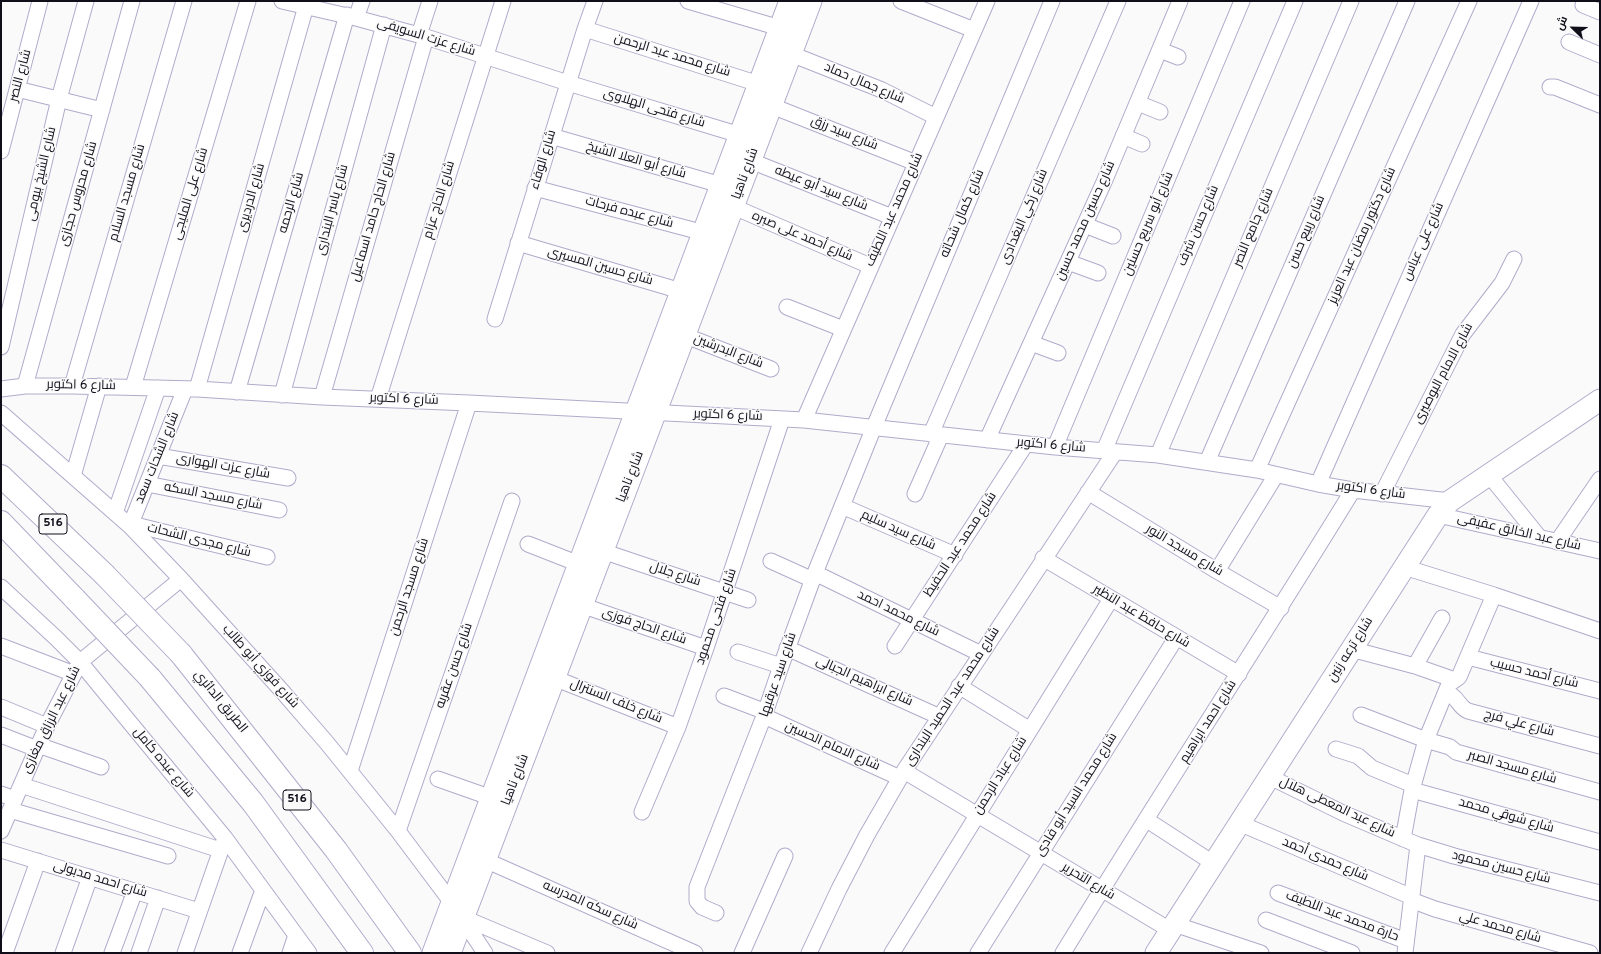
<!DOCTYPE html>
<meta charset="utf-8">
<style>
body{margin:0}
#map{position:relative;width:1601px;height:954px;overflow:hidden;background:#fafafa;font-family:Overpass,Cairo,sans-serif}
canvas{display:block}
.frame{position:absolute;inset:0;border:2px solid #100e19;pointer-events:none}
.north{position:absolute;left:1553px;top:8px;width:40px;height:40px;-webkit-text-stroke:3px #fafafa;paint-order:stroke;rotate:293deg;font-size:11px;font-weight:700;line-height:16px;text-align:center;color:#100e19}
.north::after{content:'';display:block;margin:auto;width:14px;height:18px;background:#100e19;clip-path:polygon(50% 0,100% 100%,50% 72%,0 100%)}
</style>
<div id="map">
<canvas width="1601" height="954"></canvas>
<div class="frame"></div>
<div class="north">ش</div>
</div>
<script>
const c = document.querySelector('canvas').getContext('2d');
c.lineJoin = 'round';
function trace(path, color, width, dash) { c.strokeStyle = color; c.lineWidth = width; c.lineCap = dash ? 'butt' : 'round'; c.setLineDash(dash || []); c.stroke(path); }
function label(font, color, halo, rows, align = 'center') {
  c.font = font + ' Overpass,Cairo,sans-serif'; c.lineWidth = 3; c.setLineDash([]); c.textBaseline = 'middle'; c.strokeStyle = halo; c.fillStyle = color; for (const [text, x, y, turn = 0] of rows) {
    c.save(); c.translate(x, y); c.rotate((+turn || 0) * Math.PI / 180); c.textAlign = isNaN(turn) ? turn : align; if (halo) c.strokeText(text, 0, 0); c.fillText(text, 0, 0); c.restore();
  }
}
const street = new Path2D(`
 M 282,1 L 356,18 L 426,37 L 568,83 L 740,135
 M 688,1 L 780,28
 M 901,1 L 974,30
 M 1583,5 L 1600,12
 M 356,18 L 362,1
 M 585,29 L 759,84
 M 419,35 L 430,1
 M 1569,42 L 1600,55
 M 1160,50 L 1178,57
 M 791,54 L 882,90 L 936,117
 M 1550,87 L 1555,87 L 1600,105
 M 17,89 L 102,110
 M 1138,103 L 1160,112
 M 772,106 L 916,163
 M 551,136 L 721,185
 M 1123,136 L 1142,144
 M 1,151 L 40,1
 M 751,161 L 892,217
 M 535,188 L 712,235
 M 734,207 L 870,266
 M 1085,225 L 1113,236
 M 518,243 L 681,291
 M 1068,262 L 1098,273
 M 787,307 L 843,329
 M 495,319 L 585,29 L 595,1
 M 686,336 L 771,369
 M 1031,343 L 1058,353
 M 1,347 L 59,99 L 86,1
 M 25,386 L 132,1
 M 72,386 L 184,1
 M 133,387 L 248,1
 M 1,389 L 25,386 L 72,386 L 197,389 L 322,397 L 469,403 L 804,420 L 1055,447 L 1158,455 L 1257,470 L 1318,484 L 1353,490 L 1450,501
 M 197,389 L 306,6
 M 237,392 L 347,15
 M 282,395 L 384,25
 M 322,397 L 426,37
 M 378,399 L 503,1
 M 1,413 L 130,526 L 181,579 L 282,691 L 327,743 L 398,831 L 452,903 L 485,953
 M 804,420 L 987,1
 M 931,434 L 1118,1
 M 987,440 L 1104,182 L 1180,1
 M 1055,447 L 1242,1
 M 1104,451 L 1295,1
 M 1158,455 L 1351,1
 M 158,456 L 288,478
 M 1207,462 L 1407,1
 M 1257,470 L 1469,1
 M 1489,475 L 1540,538
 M 73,476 L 99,386
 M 147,484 L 279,510
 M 1318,484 L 1531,1
 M 1088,492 L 1217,571 L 1281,608
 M 915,494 L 941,435
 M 1382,494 L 1463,334 L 1502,283 L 1514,259
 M 842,506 L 955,555
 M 115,513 L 158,388
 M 1438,515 L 1600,551
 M 131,524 L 267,557
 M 130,526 L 185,389
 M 1557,542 L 1600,479
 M 528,544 L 579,564
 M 602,551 L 748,600
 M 1043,558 L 1239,674
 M 771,561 L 813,580
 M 1404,567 L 1494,595 L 1600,631
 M 1217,571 L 1276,475
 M 815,573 L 981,654
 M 1,587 L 56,638 L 80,662 L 225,838 L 309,953
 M 581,605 L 706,648
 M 1,646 L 74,674
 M 895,646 L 1026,444
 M 787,648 L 940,717
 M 1351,649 L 1415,666 L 1455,680
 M 738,652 L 781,666
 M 1468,657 L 1600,691
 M 1415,666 L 1442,618
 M 554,678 L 678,727
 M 959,686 L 1030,730
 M 1446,692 C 1460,698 1457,706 1468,711 L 1600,746
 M 724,696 L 766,712
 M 1,707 L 47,726
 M 1361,715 L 1426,740 L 1450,747 L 1456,752 L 1600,792
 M 764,716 L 900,778
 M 1,735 L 37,749
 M 38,745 L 101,767
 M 1336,749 L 1358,756 L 1372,768 L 1413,785
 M 350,771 L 469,403
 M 904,771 L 1170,930
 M 1270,777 L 1343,813 L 1418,845 L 1454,856 L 1600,893
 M 438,779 L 492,798
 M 21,785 L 220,850
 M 1412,790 L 1600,842
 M 1,794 L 15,799
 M 10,810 L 168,856
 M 642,812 L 678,727 L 706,648 L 782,419
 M 1147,820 L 1213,863
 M 1239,823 L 1412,897
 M 1,831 L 47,726 L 80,662 L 181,579
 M 398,831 L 512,501
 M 1403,839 L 1412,790 L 1426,740 L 1449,684 L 1459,677 L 1494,595
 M 1,850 L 199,911
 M 485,860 L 695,953
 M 1278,893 L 1406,941
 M 1411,900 L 1435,909 L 1590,953
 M 716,913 L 702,907 L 697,901 L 697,887 L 764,716 L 781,666 L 815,573 L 874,427 L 1052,1
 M 464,918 L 547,953
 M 1266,920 L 1352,953
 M 1174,924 L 1261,953
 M 5,953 L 38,861
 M 63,953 L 90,877
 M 112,953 L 135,891
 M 139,953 L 158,898
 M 185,953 L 224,841
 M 240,953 L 263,890
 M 290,953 L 296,935
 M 742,953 L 785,856
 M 809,953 L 839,889 L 867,835 L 904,771 L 1115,452
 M 892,953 L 1111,599
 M 978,953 L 1176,638
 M 1063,953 C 1158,797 1258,645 1353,490
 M 1405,953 L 1418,845`);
const secondary = new Path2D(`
 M 433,953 L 790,1
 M 450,953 C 570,635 692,319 811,1
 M 1156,953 L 1438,515 L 1450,501 L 1600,400`);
const highway = new Path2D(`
 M 1,476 L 104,574
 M 1,522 L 75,599
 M 181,654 L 336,850 L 410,953
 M 150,678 L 253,803 L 362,953`);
trace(street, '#b1abcb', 17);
trace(secondary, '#b1abcb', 23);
trace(highway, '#b1abcb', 24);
trace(street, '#fff', 15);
trace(secondary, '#fff', 21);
trace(highway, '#fff', 22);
const highwayBridge = new Path2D(`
 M 104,574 L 181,654
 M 75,599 L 150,678`);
trace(highwayBridge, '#b1abcb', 24, []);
trace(highwayBridge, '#fff', 22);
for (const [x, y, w] of [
 [53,524,28],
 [297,800,28]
]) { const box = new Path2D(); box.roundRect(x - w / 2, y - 10, w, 20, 3); c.fillStyle = '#fafafa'; c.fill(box); trace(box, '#100e19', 1); }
label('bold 12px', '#100e19', null, [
 ["516",53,524],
 ["516",297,800]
]);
label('13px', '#100e19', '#fafafa', [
 ["شارع عزت السويفى",426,38,17],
 ["شارع محمد عبد الرحمن",672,56,17],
 ["شارع النصر",21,76,-75],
 ["شارع جمال حماد",864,84,23],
 ["شارع فتحى الهلاوى",654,109,17],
 ["شارع سيد رزق",844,134,22],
 ["شارع الوفاء",544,160,-73],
 ["شارع أبو العلا الشيخ",636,161,16],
 ["شارع الشيخ بيومى",42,174,-77],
 ["شارع ناهيا",746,174,-70],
 ["شارع سيد أبو عيطه",821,189,22],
 ["شارع مسجد السلام",128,193,-74],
 ["شارع محروس حجازى",79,194,-74],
 ["شارع على المليجى",191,194,-73],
 ["شارع الدرديرى",252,198,-74],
 ["شارع الحاج عزام",440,200,-73],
 ["شارع الرحمه",292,203,-74],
 ["شارع ياسر البندارى",333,210,-75],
 ["شارع محمد عبد اللطيف",895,210,-66],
 ["شارع عبده فرحات",629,213,15],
 ["شارع كمال شحاته",963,214,-67],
 ["شارع الحاج حامد اسماعيل",374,217,-74],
 ["شارع زكي البغدادى",1025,217,-67],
 ["شارع حسين محمد حسين",1086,221,-66],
 ["شارع أبو سريع حسنين",1149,224,-67],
 ["شارع حسن شرف",1199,226,-67],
 ["شارع جامع النصر",1254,228,-67],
 ["شارع ربيع حسن",1307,232,-67],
 ["شارع دكتور رمضان عبد العزيز",1363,236,-66],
 ["شارع أحمد على صبره",802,237,23],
 ["شارع على عباس",1424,242,-66],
 ["شارع حسين المسيرى",600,267,16],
 ["شارع البدرشين",728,352,21],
 ["شارع الامام البوصيرى",1444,374,-62],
 ["شارع 6 اكتوبر",81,386,1],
 ["شارع 6 اكتوبر",404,400,2],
 ["شارع 6 اكتوبر",728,416,2],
 ["شارع 6 اكتوبر",1051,446,5],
 ["شارع الشحات سعد",158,458,-68],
 ["شارع عزت الهوارى",223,467,10],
 ["شارع ناهيا",631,477,-69],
 ["شارع 6 اكتوبر",1371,491,8],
 ["شارع مسجد السكه",213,497,11],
 ["شارع سيد سليم",898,531,24],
 ["شارع عبد الخالق عفيفى",1519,533,13],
 ["شارع مجدى الشحات",199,541,14],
 ["شارع محمد عبد الحفيظ",961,545,-57],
 ["شارع مسجد النور",1184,551,31],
 ["شارع جلال",675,575,18],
 ["شارع مسجد الرحمن",410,587,-72],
 ["شارع محمد احمد",898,614,26],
 ["شارع فتحى محمود",717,617,-71],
 ["شارع حافظ عبد النظير",1141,617,31],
 ["شارع الحاج فوزى",644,627,19],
 ["شارع ترعه زنين",1351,650,-58],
 ["شارع حسن عقربه",455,666,-71],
 ["شارع فوزي أبو طالب",260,667,48],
 ["شارع أحمد حسيب",1534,674,14],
 ["شارع سيد عرقبها",779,675,-71],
 ["شارع ابراهيم الجبالى",864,682,24],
 ["شارع محمد عبد الحميد البندارى",953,697,-57],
 ["الطريق الدائري",220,702,51],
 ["شارع خلف السنترال",616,702,22],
 ["شارع عبد الرزاق مغازى",52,720,-64],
 ["شارع احمد ابراهيم",1209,722,-58],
 ["شارع علي فرج",1519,724,15],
 ["شارع الامام الحسين",832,747,24],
 ["شارع عبده كامل",163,763,50],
 ["شارع مسجد الصبر",1512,768,16],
 ["شارع عباد الرحمن",1001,776,-58],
 ["شارع ناهيا",516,780,-69],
 ["شارع محمد السيد أبو فادى",1077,795,-58],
 ["شارع عبد المعطى هلال",1337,808,25],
 ["شارع شوقي محمد",1506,816,16],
 ["شارع حمدى أحمد",1325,860,23],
 ["شارع حسين محمود",1501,868,14],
 ["شارع احمد مدبولى",100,880,17],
 ["شارع التحرير",1088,882,31],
 ["شارع سكه المدرسه",590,906,24],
 ["حارة محمد عبد اللطيف",1342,917,21],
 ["شارع محمد علي",1500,928,16]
]);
</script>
